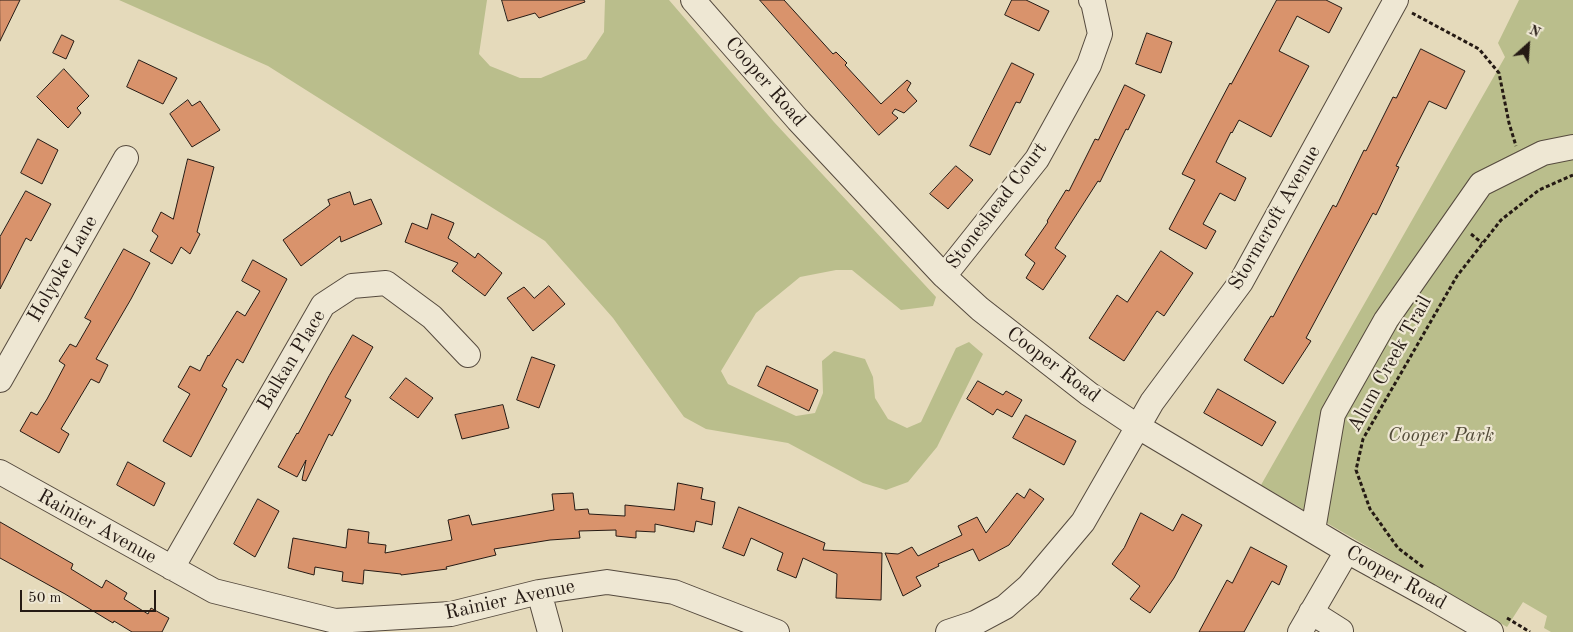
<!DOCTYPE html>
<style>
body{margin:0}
#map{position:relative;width:1573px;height:632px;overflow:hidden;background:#e5dabb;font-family:"Old Standard TT",serif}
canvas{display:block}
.north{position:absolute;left:1503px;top:20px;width:50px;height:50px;-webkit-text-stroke:4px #eee7d3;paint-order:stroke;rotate:26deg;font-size:14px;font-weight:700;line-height:20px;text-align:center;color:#251a14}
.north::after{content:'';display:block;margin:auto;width:18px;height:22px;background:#251a14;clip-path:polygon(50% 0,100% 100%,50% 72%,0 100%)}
.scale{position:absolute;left:20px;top:590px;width:136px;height:22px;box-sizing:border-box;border:2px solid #251a14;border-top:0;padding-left:6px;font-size:15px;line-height:18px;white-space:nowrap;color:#251a14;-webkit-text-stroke:4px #eee7d3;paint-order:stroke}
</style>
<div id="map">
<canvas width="1573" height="632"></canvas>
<div class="north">N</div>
<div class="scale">50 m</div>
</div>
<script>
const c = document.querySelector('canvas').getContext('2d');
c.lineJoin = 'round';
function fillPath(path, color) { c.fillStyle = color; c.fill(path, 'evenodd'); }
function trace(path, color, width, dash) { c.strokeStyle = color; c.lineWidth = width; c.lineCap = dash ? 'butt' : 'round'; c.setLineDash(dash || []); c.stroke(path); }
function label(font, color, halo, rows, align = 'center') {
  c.font = font + ' "Old Standard TT",serif'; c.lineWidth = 4.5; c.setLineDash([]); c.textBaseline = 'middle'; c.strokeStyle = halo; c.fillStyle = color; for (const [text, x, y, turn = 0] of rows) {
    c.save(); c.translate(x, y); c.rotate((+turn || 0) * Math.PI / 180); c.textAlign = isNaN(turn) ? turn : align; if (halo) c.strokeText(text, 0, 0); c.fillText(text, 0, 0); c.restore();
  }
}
fillPath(new Path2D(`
 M 119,0 L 487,0 L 479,54 L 490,66 L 520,78 L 541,78 L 586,59 L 604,32 L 605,0 L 669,0 L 774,122 L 936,297 L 933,306 L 901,310 L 852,270 L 836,270 L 800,277 L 756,313 L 721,371 L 728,384 L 796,416 L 815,413 L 823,393 L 822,361 L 834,351 L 865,359 L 873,377 L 875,398 L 888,419 L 907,428 L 921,422 L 956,348 L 969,342 L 983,354 L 937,447 L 908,482 L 886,490 L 863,483 L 788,443 L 706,429 L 684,417 L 613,318 L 545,241 L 268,66 Z
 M 1519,0 L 1573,0 L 1573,632 L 1551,632 L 1544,628 L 1547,616 L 1523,602 L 1507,627 L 1261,485 L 1505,57 L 1498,43 Z`), '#babe8c');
const building = new Path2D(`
 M 0,0 L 20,0 L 0,41 Z
 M 502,0 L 584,0 L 585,2 L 539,18 L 535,13 L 508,21 Z
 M 760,0 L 784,0 L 833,54 L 836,52 L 847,63 L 845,65 L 881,104 L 907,80 L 911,83 L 907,90 L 917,101 L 904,113 L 895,109 L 892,113 L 898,118 L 879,135 Z
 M 1012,0 L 1026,0 L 1049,11 L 1039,31 L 1005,15 Z
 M 1277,0 L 1326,0 L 1342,8 L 1329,33 L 1297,16 L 1279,51 L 1309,66 L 1271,137 L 1239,120 L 1232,133 L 1231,132 L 1216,162 L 1246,178 L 1235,201 L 1220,193 L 1203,224 L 1216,231 L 1206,249 L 1169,229 L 1195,180 L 1182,174 L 1230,83 L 1231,84 Z
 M 1147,33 L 1172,42 L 1161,73 L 1136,64 Z
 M 62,35 L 74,41 L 66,59 L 53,53 Z
 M 1421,49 L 1465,71 L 1446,109 L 1429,101 L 1396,166 L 1399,167 L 1376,215 L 1373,213 L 1306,338 L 1311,341 L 1283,384 L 1244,360 L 1271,316 L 1273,317 L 1333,205 L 1336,207 L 1364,150 L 1366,151 L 1393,97 L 1396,98 Z
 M 139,60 L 177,78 L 163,104 L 127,87 Z
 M 1012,63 L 1034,74 L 1020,103 L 1016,102 L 990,155 L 970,146 Z
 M 64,69 L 89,96 L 77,108 L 81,113 L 68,128 L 37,97 Z
 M 1125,85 L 1145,95 L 1128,130 L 1126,129 L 1100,182 L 1098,181 L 1055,248 L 1066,256 L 1043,290 L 1026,278 L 1035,263 L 1025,255 L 1048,222 L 1047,221 L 1066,190 L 1069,191 L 1095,139 L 1098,140 Z
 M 188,100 L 192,106 L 200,101 L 220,130 L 192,147 L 170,114 Z
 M 38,139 L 58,150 L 42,184 L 21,173 Z
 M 188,159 L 214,167 L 197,232 L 200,234 L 190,254 L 181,247 L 172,264 L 150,251 L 158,236 L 152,231 L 161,212 L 173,219 Z
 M 956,166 L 973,180 L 948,209 L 930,194 Z
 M 26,191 L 51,204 L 31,241 L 26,238 L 0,289 L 0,237 Z
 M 350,192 L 354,205 L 371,199 L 382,224 L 341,242 L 340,236 L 301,266 L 283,240 L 330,205 L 328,200 Z
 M 432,214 L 454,223 L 448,238 L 475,258 L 478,253 L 502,273 L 485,296 L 452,271 L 458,263 L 405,242 L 412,223 L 427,229 Z
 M 124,249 L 150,263 L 131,299 L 96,359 L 108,365 L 99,383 L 91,379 L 61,429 L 69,434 L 59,453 L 20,431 L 31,412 L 37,415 L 47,399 L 65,365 L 59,361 L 70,344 L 76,347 L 91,321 L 85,318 Z
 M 1161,251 L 1193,273 L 1164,316 L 1157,311 L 1124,361 L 1089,338 L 1117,295 L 1127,302 Z
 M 253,260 L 287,279 L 243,363 L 237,359 L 222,386 L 227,389 L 191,457 L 163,441 L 190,394 L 178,387 L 190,366 L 200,371 L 208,355 L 209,356 L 237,311 L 245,316 L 260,291 L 242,281 Z
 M 549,286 L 565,304 L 533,331 L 507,298 L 524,287 L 534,298 Z
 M 353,335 L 373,347 L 345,397 L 351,400 L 332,436 L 329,434 L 306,481 L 302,480 L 306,460 L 297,477 L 278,467 L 297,433 L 298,434 L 329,376 Z
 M 532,357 L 555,365 L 539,408 L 517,400 Z
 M 767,366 L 818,390 L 809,411 L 758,386 Z
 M 406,378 L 433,398 L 418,418 L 390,398 Z
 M 978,381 L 1003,395 L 1006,391 L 1022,400 L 1012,417 L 997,409 L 993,415 L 967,399 Z
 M 1218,389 L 1276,422 L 1262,446 L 1204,413 Z
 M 503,405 L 509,428 L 462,439 L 455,415 Z
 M 1026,415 L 1076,441 L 1064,465 L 1013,438 Z
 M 128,462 L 165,483 L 154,506 L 117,485 Z
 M 678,483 L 703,488 L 701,499 L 715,502 L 712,525 L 696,521 L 694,532 L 655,524 L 655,532 L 636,531 L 636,538 L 616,536 L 616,530 L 579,531 L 580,538 L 550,540 L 494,549 L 496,555 L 446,567 L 447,569 L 401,575 L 401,574 L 364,570 L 363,584 L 342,581 L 343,572 L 315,567 L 314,575 L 288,568 L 293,538 L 346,548 L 348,529 L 369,532 L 368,543 L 386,545 L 385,553 L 452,540 L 448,520 L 469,515 L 472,525 L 554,510 L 552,494 L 573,493 L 575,510 L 588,509 L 589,514 L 625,516 L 625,505 L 674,510 Z
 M 1030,489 L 1044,499 L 1009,545 L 979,561 L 973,549 L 938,564 L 939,566 L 916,577 L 921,586 L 903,596 L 885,553 L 898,554 L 912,547 L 918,556 L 962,535 L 958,526 L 977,517 L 986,533 L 1017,493 L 1024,498 Z
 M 258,499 L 279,511 L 255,557 L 234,544 Z
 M 739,507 L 825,543 L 823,550 L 882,553 L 881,600 L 836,598 L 837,574 L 803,558 L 796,578 L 777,570 L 783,553 L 751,538 L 744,556 L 723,548 Z
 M 1141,513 L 1173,531 L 1182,514 L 1202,525 L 1174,578 L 1150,613 L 1130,599 L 1140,586 L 1112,564 L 1124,548 Z
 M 0,522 L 73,564 L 71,569 L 102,588 L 106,580 L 127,593 L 124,599 L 148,614 L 151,608 L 169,618 L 162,632 L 132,632 L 114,621 L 113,623 L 65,594 L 0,558 Z
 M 1251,547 L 1287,566 L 1279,585 L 1272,581 L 1244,632 L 1199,632 L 1227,580 L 1232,583 Z`);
fillPath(building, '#d9936c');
trace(building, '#251a14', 1);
const minor = new Path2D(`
 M 693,0 L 798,120 L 944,276 L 980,309 L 1089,394 L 1137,426 L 1347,551 L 1429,596 L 1491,632
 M 944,276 L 1037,159 L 1089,65 L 1100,34 L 1093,2 L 1091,0
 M 0,380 L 126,158
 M 0,472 L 214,591 L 335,621 L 451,614 L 539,592 L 607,582 L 674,592 L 777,632
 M 1313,530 L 1333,414 L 1386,320 L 1481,184 L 1543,153 L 1573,147
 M 172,568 L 323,305 L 352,286 L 386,283 L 432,317 L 468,355
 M 539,592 L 550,632
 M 1311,612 L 1341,631
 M 948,632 L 975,623 L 1005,607 L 1029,586 L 1083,522 L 1152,402 L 1241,282 L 1396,0
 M 1300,632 L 1347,551`);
trace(minor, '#554a3e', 26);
trace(new Path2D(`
 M 1412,13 L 1479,49 L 1499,73 L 1509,123 L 1516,146
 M 1471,234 L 1482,243
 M 1423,567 L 1398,548 L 1370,509 L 1356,470 L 1363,439 L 1457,276 L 1501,220 L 1539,190 L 1573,175
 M 1507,618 L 1530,632`), '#251a14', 3, [4, 2.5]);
trace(minor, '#eee7d3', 24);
label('20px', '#251a14', '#eee7d3', [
 ["Cooper Road",765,82,49],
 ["Stoneshead Court",997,206,-53],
 ["Stormcroft Avenue",1275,218,-60],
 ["Holyoke Lane",63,269,-60],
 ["Balkan Place",292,360,-59],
 ["Alum Creek Trail",1390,364,-61],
 ["Cooper Road",1053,365,37],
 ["Rainier Avenue",97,527,29],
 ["Cooper Road",1396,578,29],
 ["Rainier Avenue",510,600,-12]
]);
label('italic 20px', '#524b38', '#eee7d3', [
 ["Cooper Park",1441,436]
]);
</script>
